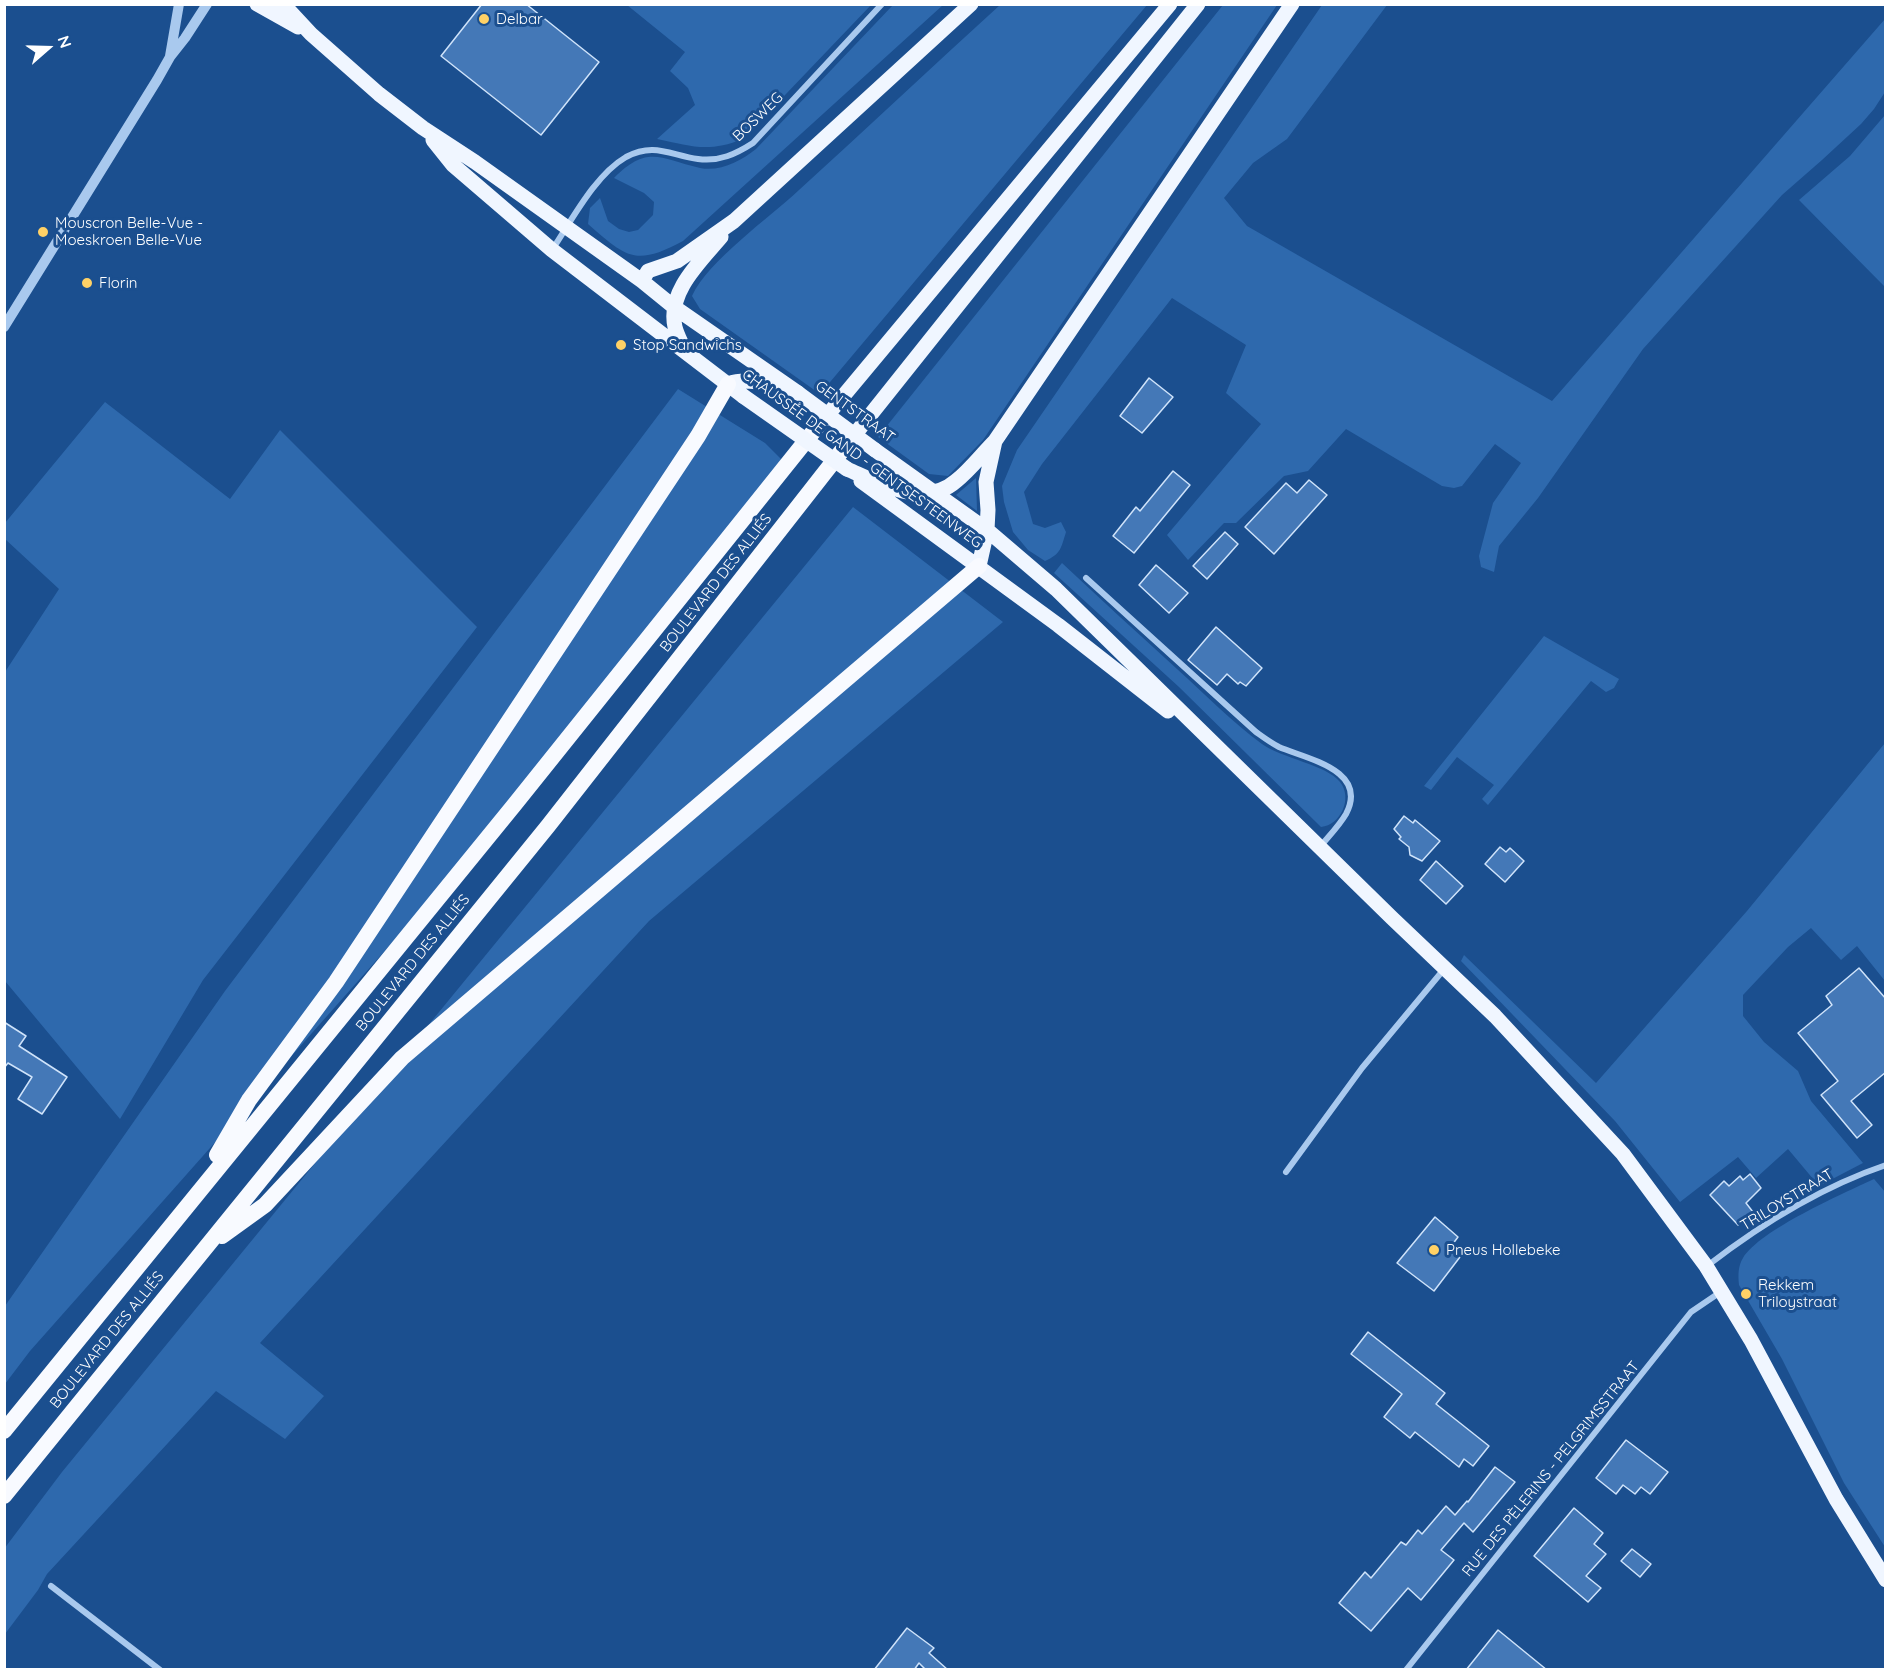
<!DOCTYPE html>
<meta charset="utf-8">
<style>
body{margin:0}
#map{position:relative;width:1890px;height:1674px;overflow:hidden;background:#1b4f8f;font-family:Quicksand,sans-serif}
canvas{display:block}
.frame{position:absolute;inset:0;border:6px solid #fff;pointer-events:none}
.north{position:absolute;left:18px;top:18px;width:60px;height:60px;-webkit-text-stroke:4px #1b4f8f;paint-order:stroke;rotate:70deg;font-size:16px;font-weight:700;line-height:24px;text-align:center;color:#fff}
.north::after{content:'';display:block;margin:auto;width:21px;height:27px;background:#fff;clip-path:polygon(50% 0,100% 100%,50% 72%,0 100%)}
</style>
<div id="map">
<canvas width="1890" height="1674"></canvas>
<div class="frame"></div>
<div class="north">N</div>
</div>
<script>
const c = document.querySelector('canvas').getContext('2d');
c.lineJoin = 'round';
function fillPath(path, color) { c.fillStyle = color; c.fill(path, 'evenodd'); }
function trace(path, color, width, dash) { c.strokeStyle = color; c.lineWidth = width; c.lineCap = dash ? 'butt' : 'round'; c.setLineDash(dash || []); c.stroke(path); }
function label(font, color, halo, rows, align = 'center') {
  c.font = font + ' Quicksand,sans-serif'; c.lineWidth = 6; c.setLineDash([]); c.textBaseline = 'middle'; c.strokeStyle = halo; c.fillStyle = color; for (const [text, x, y, turn = 0] of rows) {
    c.save(); c.translate(x, y); c.rotate((+turn || 0) * Math.PI / 180); c.textAlign = isNaN(turn) ? turn : align; if (halo) c.strokeText(text, 0, 0); c.fillText(text, 0, 0); c.restore();
  }
}
fillPath(new Path2D(`
 M 627,5 L 871,5 L 743,139 C 708,153 691,146 657,139 L 695,105 L 688,88 L 670,71 L 685,52 Z
 M 893,5 L 943,5 L 683,241 C 635,267 626,257 588,224 L 590,208 L 600,198 L 608,221 L 619,229 L 629,232 L 638,230 L 653,215 L 654,202 L 644,193 L 614,178 C 648,144 660,159 700,168 C 720,172 741,161 756,149 Z
 M 1000,5 L 1147,5 L 820,394 L 700,309 L 692,296 C 708,261 769,218 799,190 C 866,129 933,66 1000,5 Z
 M 1223,5 L 1277,5 L 983,440 L 948,476 L 929,474 L 878,437 Z
 M 1322,5 L 1387,5 L 1287,139 L 1253,163 L 1224,198 L 1247,226 L 1552,401 L 1885,19 L 1885,92 L 1874,109 L 1861,124 L 1822,160 L 1782,195 L 1643,349 L 1538,498 L 1499,546 L 1494,572 L 1481,567 L 1479,556 L 1493,503 L 1521,463 L 1495,444 L 1462,486 L 1454,488 L 1442,486 L 1346,429 L 1308,471 L 1284,476 L 1236,523 L 1224,523 L 1188,560 L 1167,535 L 1261,424 L 1226,393 L 1246,345 L 1172,298 L 1042,464 L 1024,492 L 1033,524 L 1045,528 L 1061,522 L 1066,532 C 1061,548 1061,554 1045,561 L 1028,550 L 1013,532 L 1004,502 L 1002,486 L 1017,450 Z
 M 1885,115 L 1885,287 L 1799,200 L 1850,156 Z
 M 678,389 L 765,443 L 786,464 L 515,804 L 30,1351 L 5,1384 L 5,1306 L 225,991 Z
 M 105,402 L 230,499 L 280,430 L 477,627 L 203,980 L 120,1119 L 5,981 L 5,672 L 59,589 L 5,539 L 5,523 Z
 M 976,478 L 977,511 L 956,495 Z
 M 853,507 L 1003,622 L 649,921 L 260,1343 L 324,1396 L 285,1439 L 216,1391 L 47,1574 L 38,1590 L 5,1634 L 4,1549 L 62,1472 Z
 M 1062,563 C 1100,599 1139,634 1177,669 C 1205,694 1232,722 1262,744 C 1281,758 1327,765 1340,782 C 1353,798 1341,825 1321,827 L 1179,687 L 1054,573 Z
 M 1544,636 L 1619,679 L 1614,688 L 1606,692 L 1591,681 L 1488,805 L 1482,799 L 1494,785 L 1457,757 L 1431,790 L 1424,786 Z
 M 1885,743 L 1885,981 L 1857,946 L 1841,960 L 1811,928 L 1788,947 L 1743,995 L 1743,1016 L 1764,1042 L 1798,1071 L 1811,1101 L 1863,1163 L 1819,1186 L 1788,1149 L 1756,1178 L 1738,1157 L 1680,1202 L 1615,1121 L 1461,961 L 1464,955 L 1596,1083 L 1747,911 Z
 M 1874,1179 L 1886,1193 L 1885,1547 L 1844,1483 L 1782,1359 L 1739,1285 C 1738,1275 1738,1266 1743,1258 C 1760,1230 1842,1194 1874,1179 Z`), '#2e69ad');
const building = new Path2D(`
 M 482,4 L 526,4 L 599,62 L 541,135 L 441,56 Z
 M 1149,378 L 1173,397 L 1142,433 L 1120,416 Z
 M 1173,471 L 1190,485 L 1134,553 L 1113,536 L 1136,507 L 1140,511 Z
 M 1309,480 L 1327,495 L 1274,554 L 1245,527 L 1286,483 L 1297,493 Z
 M 1225,532 L 1238,544 L 1207,579 L 1193,566 Z
 M 1156,565 L 1188,593 L 1169,613 L 1139,585 Z
 M 1216,627 L 1262,668 L 1246,686 L 1240,682 L 1238,684 L 1227,674 L 1217,685 L 1188,660 Z
 M 1404,816 L 1413,823 L 1415,820 L 1440,841 L 1422,861 L 1410,855 L 1409,847 L 1399,839 L 1401,837 L 1394,829 Z
 M 1500,847 L 1506,852 L 1510,848 L 1524,861 L 1505,882 L 1485,864 Z
 M 1436,861 L 1463,886 L 1446,904 L 1420,880 Z
 M 1859,968 L 1886,999 L 1886,1072 L 1851,1101 L 1872,1125 L 1857,1138 L 1821,1095 L 1838,1081 L 1798,1033 L 1832,1005 L 1826,996 Z
 M 4,1022 L 26,1036 L 19,1046 L 67,1077 L 42,1114 L 18,1099 L 32,1077 L 8,1063 L 4,1068 Z
 M 1750,1174 L 1761,1188 L 1746,1203 L 1753,1212 L 1738,1225 L 1710,1195 L 1724,1181 L 1729,1186 L 1740,1176 L 1743,1180 Z
 M 1435,1217 L 1458,1237 L 1449,1249 L 1460,1257 L 1434,1291 L 1397,1263 Z
 M 1368,1332 L 1445,1393 L 1436,1404 L 1489,1446 L 1473,1466 L 1464,1459 L 1459,1467 L 1415,1432 L 1410,1438 L 1384,1417 L 1402,1394 L 1351,1354 Z
 M 1626,1440 L 1668,1472 L 1650,1494 L 1641,1487 L 1635,1494 L 1623,1485 L 1616,1494 L 1596,1478 Z
 M 1495,1467 L 1515,1482 L 1473,1532 L 1464,1523 L 1441,1550 L 1454,1560 L 1421,1600 L 1408,1588 L 1371,1631 L 1339,1603 L 1365,1572 L 1371,1578 L 1401,1542 L 1406,1545 L 1418,1530 L 1422,1534 L 1446,1506 L 1455,1515 L 1467,1501 L 1468,1502 Z
 M 1574,1508 L 1603,1533 L 1594,1544 L 1606,1554 L 1586,1576 L 1601,1588 L 1588,1602 L 1534,1556 Z
 M 1632,1549 L 1651,1564 L 1640,1577 L 1621,1561 Z
 M 907,1628 L 934,1648 L 929,1653 L 948,1670 L 926,1670 L 919,1663 L 914,1670 L 874,1670 Z
 M 1498,1630 L 1547,1670 L 1466,1670 Z`);
fillPath(building, '#4478b7');
trace(building, '#cfe3fa', 1.5);
trace(new Path2D(`
 M 552,250 C 572,220 595,175 626,157 C 654,142 670,155 698,159 C 719,162 736,154 753,143 L 882,4
 M 1086,578 L 1256,732 C 1263,737 1271,743 1279,747 C 1307,759 1369,770 1346,814 C 1339,826 1328,837 1320,847
 M 1286,1172 L 1362,1068 L 1445,968
 M 1707,1266 C 1760,1225 1821,1187 1886,1165
 M 51,1586 L 160,1670
 M 1406,1670 L 1691,1312 L 1722,1291`), '#a9c9ee', 6);
trace(new Path2D(`
 M 170,56 L 179,4
 M 4,327 L 157,80 L 170,57 L 185,38 L 207,4`), '#a9c9ee', 10);
trace(new Path2D(`
 M 257,4 L 298,27
 M 283,4 L 311,34 L 379,94 L 423,128 L 475,162 L 642,281 L 674,307 L 798,393
 M 433,140 L 453,165 L 552,250 L 743,396
 M 642,281 L 648,271 L 677,261 L 734,221 L 971,4
 M 684,349 C 681,342 677,335 675,327 C 667,292 700,262 721,237
 M 728,384 C 748,377 766,384 786,390
 M 820,424 L 1170,4
 M 844,448 L 1198,4
 M 875,450 L 987,530 L 1056,589 L 1392,918 L 1495,1016 L 1623,1154 L 1706,1266 L 1751,1340 L 1836,1499 L 1886,1580
 M 847,469 C 879,483 924,509 956,481 C 970,470 982,454 995,441 L 1292,4
 M 861,481 L 1058,625 L 1168,711
 M 979,566 L 987,530 L 988,510 L 986,482 L 995,441`), '#f0f6ff', 15);
trace(new Path2D(`
 M 217,1155 L 249,1100 L 336,982 L 698,436 L 728,384
 M 222,1236 L 265,1205 L 402,1058 L 979,566
 M 4,1431 L 515,804 L 817,427
 M 4,1496 L 548,826 L 844,448`), '#f8faff', 16);
trace(new Path2D(`
 M 798,393 L 875,450
 M 743,396 L 847,469`), '#f0f6ff', 15);
for (const [x, y, r, color] of [
 [484,19,6,"#ffd166"],
 [43,232,6,"#ffd166"],
 [87,283,6,"#ffd166"],
 [621,345,6,"#ffd166"],
 [1434,1250,6,"#ffd166"],
 [1746,1294,6,"#ffd166"]
]) { const dot = new Path2D(); dot.arc(x, y, r, 0, 2 * Math.PI); c.fillStyle = color; c.fill(dot); trace(dot, '#1b4f8f', 2); }
label('15px', '#fff', '#1b4f8f', [
 ["Delbar",496,19],
 ["Mouscron Belle-Vue -",55,223],
 ["Moeskroen Belle-Vue",55,240],
 ["Florin",99,283],
 ["Stop Sandwichs",633,345],
 ["Pneus Hollebeke",1446,1250],
 ["Rekkem",1758,1285],
 ["Triloystraat",1758,1302]
], 'left');
label('15px', '#fff', '#1b4f8f', [
 ["BOSWEG",758,117,-44],
 ["GENTSTRAAT",855,412,36],
 ["CHAUSSÉE DE GAND - GENTSESTEENWEG",862,459,36],
 ["BOULEVARD DES ALLIÉS",716,583,-52],
 ["BOULEVARD DES ALLIÉS",413,963,-51],
 ["TRILOYSTRAAT",1787,1200,-31],
 ["BOULEVARD DES ALLIÉS",107,1340,-51],
 ["RUE DES PÈLERINS - PELGRIMSSTRAAT",1551,1469,-51]
]);
</script>
